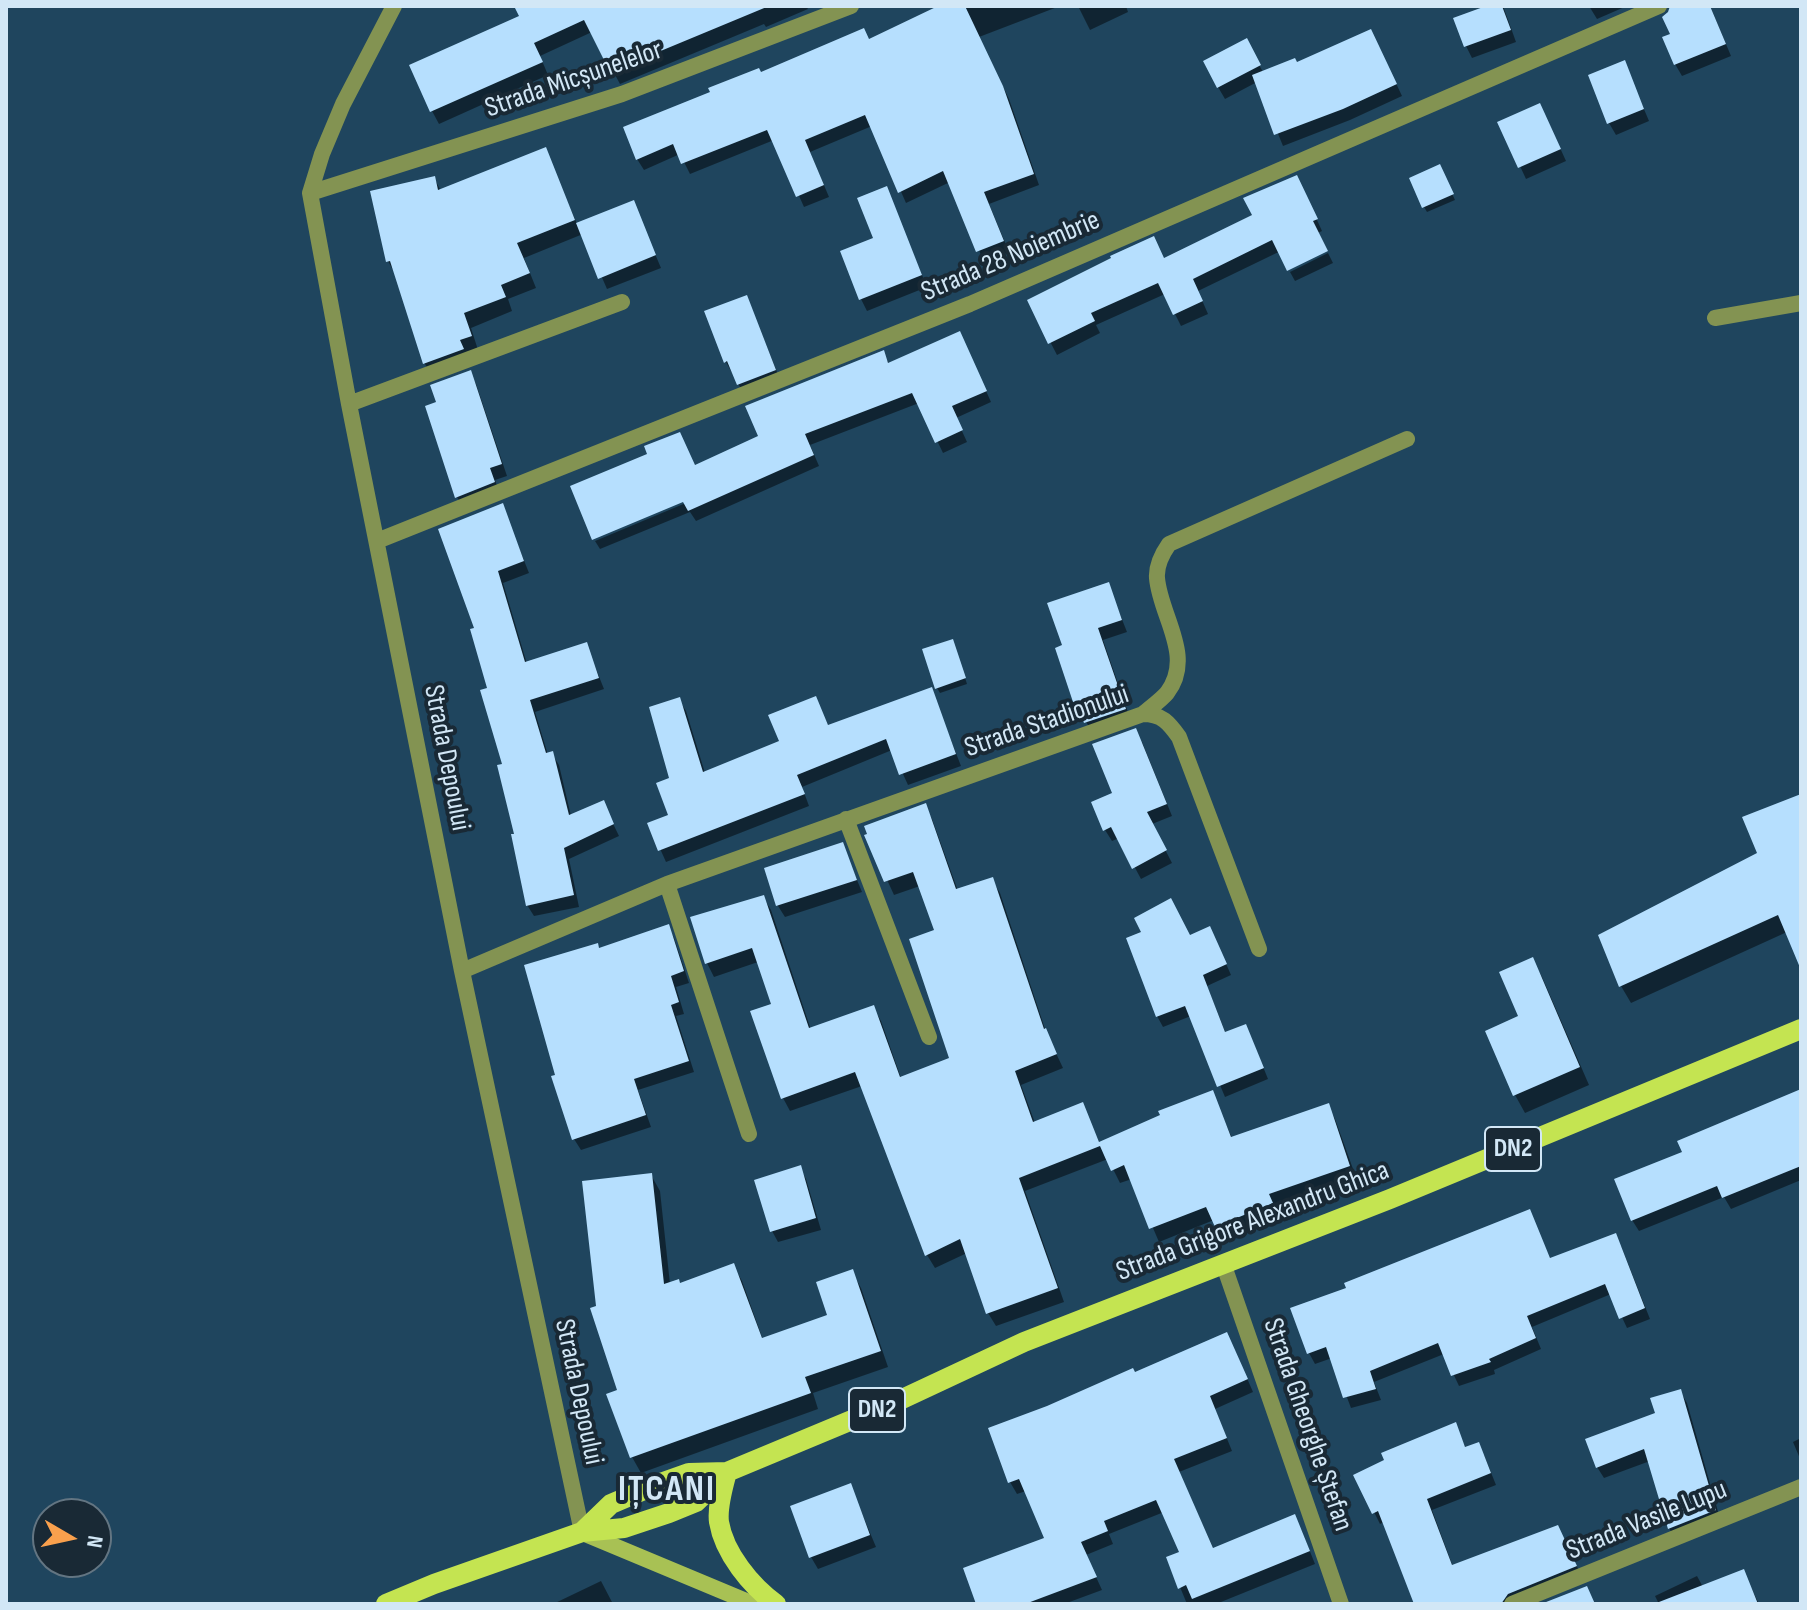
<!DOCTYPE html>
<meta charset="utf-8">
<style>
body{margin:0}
#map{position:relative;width:1807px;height:1610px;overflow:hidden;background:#1f455e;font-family:"Sofia Sans Condensed",sans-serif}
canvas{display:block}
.frame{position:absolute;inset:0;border:8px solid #d2e7f6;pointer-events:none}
.north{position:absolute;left:32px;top:1498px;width:80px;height:80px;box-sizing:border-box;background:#192935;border:2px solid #637582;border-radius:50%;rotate:99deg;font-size:22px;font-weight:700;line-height:32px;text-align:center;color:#d2e7f6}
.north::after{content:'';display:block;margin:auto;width:28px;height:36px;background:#f9a04d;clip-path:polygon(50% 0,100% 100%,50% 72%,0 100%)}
</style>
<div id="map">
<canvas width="1807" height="1610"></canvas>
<div class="frame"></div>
<div class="north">N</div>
</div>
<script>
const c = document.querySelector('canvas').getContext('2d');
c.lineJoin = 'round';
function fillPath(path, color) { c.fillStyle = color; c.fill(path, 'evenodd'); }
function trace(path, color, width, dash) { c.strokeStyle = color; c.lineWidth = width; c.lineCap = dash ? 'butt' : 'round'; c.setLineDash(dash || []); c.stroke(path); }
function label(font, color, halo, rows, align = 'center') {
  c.font = font + ' "Sofia Sans Condensed",sans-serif'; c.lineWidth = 8; c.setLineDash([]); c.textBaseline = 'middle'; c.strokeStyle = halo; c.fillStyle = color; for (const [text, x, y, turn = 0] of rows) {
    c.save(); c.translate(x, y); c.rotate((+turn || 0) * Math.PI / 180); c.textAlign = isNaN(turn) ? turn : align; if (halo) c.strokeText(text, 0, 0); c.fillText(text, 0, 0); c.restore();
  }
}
fillPath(new Path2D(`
 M 516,6 L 806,6 L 808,9 L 766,27 L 764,24 L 620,84 L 592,32 L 540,56 L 548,75 L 439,124 L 432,111 L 522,17 Z
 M 942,6 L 1060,6 L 979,37 L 1009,99 L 1039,185 L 989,204 L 1009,252 L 984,262 L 950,182 L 906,203 L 872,126 L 810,152 L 829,197 L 804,207 L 774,140 L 690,174 L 680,154 L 644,170 L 637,159 L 761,74 L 869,41 Z
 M 1078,6 L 1126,6 L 1128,12 L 1090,30 Z
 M 1480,6 L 1503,6 L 1516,42 L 1472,58 L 1466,46 L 1482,9 Z
 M 1589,6 L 1627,6 L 1597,19 Z
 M 1692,6 L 1710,6 L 1731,56 L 1682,76 L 1675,64 L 1672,35 Z
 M 1246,41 L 1263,72 L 1377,43 L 1402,96 L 1350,120 L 1283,146 L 1257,82 L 1225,99 L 1218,87 Z
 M 1624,62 L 1649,121 L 1616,135 L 1609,123 Z
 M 1546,117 L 1566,161 L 1526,179 L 1500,123 Z
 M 545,150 L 577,224 L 633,202 L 661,268 L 607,289 L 583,234 L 524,258 L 536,288 L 508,299 L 512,311 L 471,328 L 478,350 L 433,378 L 425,364 L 397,277 L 388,261 L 434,178 L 441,191 Z
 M 1442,172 L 1455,200 L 1427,212 L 1424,207 Z
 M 886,189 L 927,287 L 867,311 L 861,299 Z
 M 1303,189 L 1322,231 L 1198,291 L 1208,314 L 1181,326 L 1165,294 L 1096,325 L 1100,333 L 1057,355 L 1029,301 L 1164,260 Z
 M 1328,253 L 1333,263 L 1295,281 L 1290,272 Z
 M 747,297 L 781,382 L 745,396 L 726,362 Z
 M 965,344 L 991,402 L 956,418 L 967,442 L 943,453 L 919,403 L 810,445 L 819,466 L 696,521 L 690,512 L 600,549 L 595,541 L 693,500 L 695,467 L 760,437 L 883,353 L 889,364 Z
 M 470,373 L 476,384 L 507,476 L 495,480 L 500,494 L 464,509 L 457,497 L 438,403 Z
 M 502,505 L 529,573 L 503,583 L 527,664 L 586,644 L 604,689 L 535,712 L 548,755 L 552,754 L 559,765 L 571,816 L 603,803 L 619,836 L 569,859 L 579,907 L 534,916 L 527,905 L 504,765 L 476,629 Z
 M 1108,584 L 1127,632 L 1103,640 L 1131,721 L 1093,734 L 1076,704 L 1065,647 Z
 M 955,646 L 967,684 L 940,693 L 937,688 Z
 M 931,689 L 961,766 L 908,785 L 892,750 L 802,787 L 809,806 L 666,862 L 649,824 L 671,816 L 679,700 L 686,711 L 705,773 L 781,742 L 815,698 L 829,727 Z
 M 1142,742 L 1172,816 L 1152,824 L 1172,863 L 1141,879 L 1119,838 L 1112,841 L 1105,830 L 1114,794 Z
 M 1801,796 L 1801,966 L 1787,932 L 1631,1003 L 1621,986 L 1601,936 L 1759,853 Z
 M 925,806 L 932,819 L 958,891 L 992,880 L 1000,893 L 1046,1032 L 1063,1068 L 1021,1085 L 1035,1123 L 1082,1104 L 1100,1144 L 1212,1092 L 1232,1138 L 1328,1105 L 1335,1119 L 1357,1180 L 1275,1208 L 1279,1217 L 1224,1239 L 1214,1220 L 1159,1242 L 1132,1179 L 1120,1183 L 1108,1159 L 1025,1191 L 1064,1302 L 996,1326 L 988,1313 L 967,1253 L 935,1268 L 927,1255 L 862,1086 L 790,1111 L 783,1098 L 773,1005 L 758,962 L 714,977 L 707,963 L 763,897 L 771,910 L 811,1030 L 873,1007 L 881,1021 L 901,1078 L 951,1059 L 936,932 L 920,886 L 894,895 L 867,836 Z
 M 842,844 L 862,892 L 785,917 L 778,906 L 766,869 Z
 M 668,927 L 674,938 L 689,983 L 676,987 L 684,1014 L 676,1016 L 694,1072 L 638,1090 L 651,1127 L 581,1150 L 574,1139 L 558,1076 L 599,950 Z
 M 1144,933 L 1215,939 L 1231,975 L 1207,986 L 1226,1034 L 1251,1037 L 1268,1079 L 1225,1097 L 1191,1016 L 1163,1027 L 1157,1016 Z
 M 1532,959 L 1542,977 L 1589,1085 L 1525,1113 L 1515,1095 L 1521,1017 Z
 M 1801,1098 L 1801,1180 L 1731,1209 L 1724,1197 L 1639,1231 L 1632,1220 L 1684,1153 Z
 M 800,1168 L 806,1179 L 821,1230 L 778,1242 L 772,1231 Z
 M 651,1175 L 660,1191 L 670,1284 L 680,1285 L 733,1265 L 742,1281 L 763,1340 L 829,1316 L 852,1272 L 861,1288 L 888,1367 L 813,1393 L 818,1409 L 641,1473 L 632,1457 L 619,1391 L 598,1308 Z
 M 1529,1212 L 1551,1260 L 1621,1246 L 1650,1319 L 1627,1328 L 1611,1294 L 1532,1327 L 1541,1349 L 1494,1370 L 1495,1374 L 1459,1386 L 1444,1354 L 1374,1382 L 1381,1400 L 1351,1408 L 1332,1358 L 1315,1364 L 1309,1353 L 1349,1289 Z
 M 1233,1346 L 1253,1392 L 1215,1409 L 1232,1451 L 1179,1472 L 1214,1550 L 1301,1529 L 1315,1564 L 1216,1604 L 1187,1604 L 1168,1558 L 1182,1553 L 1164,1512 L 1109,1534 L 1113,1544 L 1086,1555 L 1102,1590 L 1064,1604 L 978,1604 L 1046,1539 L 1026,1491 L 1017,1494 L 1010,1482 L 1135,1375 Z
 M 1680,1391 L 1687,1403 L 1721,1522 L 1676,1540 L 1669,1528 L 1650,1461 L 1604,1478 L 1597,1467 Z
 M 1455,1425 L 1466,1449 L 1484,1455 L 1496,1485 L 1432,1510 L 1453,1567 L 1564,1539 L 1582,1577 L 1517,1604 L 1416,1604 L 1384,1522 L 1380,1524 L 1356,1476 Z
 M 1801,1438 L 1801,1461 L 1793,1442 Z
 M 850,1485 L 876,1547 L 818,1569 L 811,1557 Z
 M 1743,1571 L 1759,1604 L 1659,1604 L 1655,1596 L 1697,1576 L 1703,1587 Z
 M 601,1581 L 613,1604 L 553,1604 Z`), '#0007');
fillPath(new Path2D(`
 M 514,6 L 769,6 L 610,72 L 584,20 L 534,43 L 543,62 L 430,112 L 409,65 L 519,16 Z
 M 938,6 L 965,6 L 1003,86 L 1034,174 L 984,192 L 1004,241 L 976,252 L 943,171 L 898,193 L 865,115 L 805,140 L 824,185 L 796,197 L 767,130 L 681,164 L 673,144 L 636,160 L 623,127 L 710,92 L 708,88 L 759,68 L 761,72 L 864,28 L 869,39 Z
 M 1486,6 L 1502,6 L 1511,30 L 1464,47 L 1453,18 Z
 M 1670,6 L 1710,6 L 1726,44 L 1674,65 L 1662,37 L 1670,34 L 1662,17 L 1668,12 Z
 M 1371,29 L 1397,84 L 1343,109 L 1274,135 L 1252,75 L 1295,58 L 1297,62 Z
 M 1247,38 L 1261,65 L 1217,88 L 1203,61 Z
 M 1625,60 L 1644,109 L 1607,124 L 1588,75 Z
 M 1540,103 L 1561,149 L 1518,168 L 1497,122 Z
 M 546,147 L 575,220 L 517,243 L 530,273 L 501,285 L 506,297 L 464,313 L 472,336 L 460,340 L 464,349 L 423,364 L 390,261 L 386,262 L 370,191 L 435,176 L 438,190 Z
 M 1440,164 L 1454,194 L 1422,208 L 1409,178 Z
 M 1297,175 L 1318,219 L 1313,221 L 1328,251 L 1287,271 L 1272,240 L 1193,279 L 1203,301 L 1173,315 L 1158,283 L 1091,313 L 1095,321 L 1048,344 L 1027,300 L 1111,258 L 1110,256 L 1154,236 L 1164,258 L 1252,215 L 1243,198 Z
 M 887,186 L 922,275 L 859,300 L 840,251 L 873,238 L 857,198 Z
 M 634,200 L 656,255 L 598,279 L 576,223 Z
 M 747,295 L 776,370 L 737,385 L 727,361 L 724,363 L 704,311 Z
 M 960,331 L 987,391 L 952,406 L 963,430 L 935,443 L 912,393 L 805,434 L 814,455 L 688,511 L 683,502 L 592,540 L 570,486 L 647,454 L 644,446 L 680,432 L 695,465 L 758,436 L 745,406 L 884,350 L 888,363 Z
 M 471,370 L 502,464 L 490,468 L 495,482 L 455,498 L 425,406 L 436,402 L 430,385 Z
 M 503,503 L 524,561 L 498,571 L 525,662 L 587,642 L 599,678 L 530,700 L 546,753 L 553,751 L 569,815 L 604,800 L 614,824 L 564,848 L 574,895 L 526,906 L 511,834 L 514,834 L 497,765 L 502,764 L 480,690 L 487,688 L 470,629 L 474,628 L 438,529 Z
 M 1109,582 L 1122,620 L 1098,628 L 1126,709 L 1084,723 L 1077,704 L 1074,705 L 1055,648 L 1062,645 L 1047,603 Z
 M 953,639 L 966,678 L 935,689 L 922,649 Z
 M 932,687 L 956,754 L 899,775 L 886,739 L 797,775 L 805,794 L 658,851 L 647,823 L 668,815 L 656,783 L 669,778 L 649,707 L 680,697 L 703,772 L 779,741 L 768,715 L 816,696 L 828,725 Z
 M 1136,728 L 1167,804 L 1147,812 L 1167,850 L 1132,869 L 1111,827 L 1103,831 L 1091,802 L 1112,793 L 1092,744 Z
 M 1801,794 L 1801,970 L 1778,915 L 1619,987 L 1598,935 L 1757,853 L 1742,817 Z
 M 926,803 L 956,889 L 993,877 L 1044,1029 L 1046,1028 L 1057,1054 L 1015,1071 L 1033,1122 L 1083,1102 L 1099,1142 L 1160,1115 L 1158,1111 L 1213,1090 L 1231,1137 L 1329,1103 L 1350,1166 L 1269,1194 L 1273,1203 L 1215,1227 L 1206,1207 L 1149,1229 L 1124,1165 L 1111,1171 L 1100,1146 L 1019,1178 L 1058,1288 L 986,1314 L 960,1239 L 925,1256 L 855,1072 L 781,1099 L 750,1011 L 771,1004 L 752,948 L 705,964 L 690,917 L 764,895 L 809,1028 L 874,1005 L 900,1077 L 949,1058 L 909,939 L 934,930 L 913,872 L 884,882 L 864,835 L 867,834 L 864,826 Z
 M 843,842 L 857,880 L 776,906 L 764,868 Z
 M 1171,898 L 1190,935 L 1210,926 L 1227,964 L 1203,975 L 1225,1032 L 1246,1024 L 1264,1068 L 1217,1087 L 1185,1006 L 1156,1017 L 1126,938 L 1141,932 L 1134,918 Z
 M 669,924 L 684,971 L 671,976 L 679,1002 L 671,1005 L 689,1061 L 634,1079 L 646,1115 L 572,1140 L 551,1076 L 555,1075 L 524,965 L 598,943 L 599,948 Z
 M 1533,957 L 1580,1067 L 1513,1096 L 1485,1031 L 1518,1016 L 1499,972 Z
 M 1801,1089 L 1801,1166 L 1722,1198 L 1717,1186 L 1631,1221 L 1614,1179 L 1682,1152 L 1677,1141 Z
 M 801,1165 L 816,1218 L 770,1232 L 754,1180 Z
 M 652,1173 L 664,1284 L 679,1279 L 680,1283 L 734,1263 L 762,1338 L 827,1315 L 816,1282 L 853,1269 L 881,1351 L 805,1377 L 811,1393 L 630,1458 L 606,1394 L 617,1390 L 590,1308 L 596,1306 L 582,1181 Z
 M 1530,1209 L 1550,1258 L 1616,1233 L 1645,1308 L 1619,1319 L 1605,1284 L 1527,1316 L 1536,1338 L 1489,1359 L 1491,1362 L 1451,1376 L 1438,1343 L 1370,1371 L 1376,1389 L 1343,1398 L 1326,1347 L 1307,1354 L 1290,1308 L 1346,1288 L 1344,1283 Z
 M 1227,1332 L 1248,1379 L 1210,1396 L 1227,1438 L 1174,1459 L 1213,1548 L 1295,1514 L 1310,1551 L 1192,1599 L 1186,1585 L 1178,1589 L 1166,1557 L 1179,1552 L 1156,1500 L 1104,1521 L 1108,1531 L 1081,1542 L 1097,1577 L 1025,1604 L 976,1604 L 963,1568 L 1044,1538 L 1019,1479 L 1008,1483 L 988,1428 L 1047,1406 L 1133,1368 L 1135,1372 Z
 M 1681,1389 L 1716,1510 L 1668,1529 L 1644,1449 L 1596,1468 L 1585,1439 L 1655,1413 L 1650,1398 Z
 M 1456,1422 L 1465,1447 L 1479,1442 L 1491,1473 L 1427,1499 L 1452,1565 L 1558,1525 L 1577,1566 L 1508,1594 L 1501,1604 L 1414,1604 L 1378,1511 L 1372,1514 L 1353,1475 L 1384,1460 L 1381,1453 Z
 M 851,1483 L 870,1535 L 809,1558 L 790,1506 Z
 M 1744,1569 L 1758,1604 L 1659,1604 L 1659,1602 Z
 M 1587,1586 L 1595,1604 L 1541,1604 Z`), '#b6dffe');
trace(new Path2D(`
 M 394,6 L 343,104 L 322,154 L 310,193 L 349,404 L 462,971 L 582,1532
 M 310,193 L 622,94 L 851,6
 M 1715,318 L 1801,303
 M 349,404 L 622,302
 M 377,541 L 970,304 L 1659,6
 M 1143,714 C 1151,707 1161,700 1167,693 C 1195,656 1160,616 1157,578 C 1156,565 1162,554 1169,544 L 1407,439
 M 846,819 L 929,1037
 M 667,884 L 749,1134
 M 462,971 L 667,884 L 1143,714 C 1162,714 1169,723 1179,737 L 1259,949
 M 1223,1263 L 1341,1604
 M 1512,1604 L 1801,1487`), '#839352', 16);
trace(new Path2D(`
 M 583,1533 L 753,1604`), '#a8c154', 16);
trace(new Path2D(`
 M 727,1472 C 723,1487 717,1507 719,1522 C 724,1553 751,1586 776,1604
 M 582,1532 L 611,1504 L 658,1484 L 689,1473 L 727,1472
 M 386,1604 L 434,1584 L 582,1532 L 624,1528 L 669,1513 L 696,1502 L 727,1472 L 900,1400 L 1024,1342 L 1390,1199 L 1801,1029`), '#c4e451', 20);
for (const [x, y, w] of [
 [1513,1149,56],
 [877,1410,56]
]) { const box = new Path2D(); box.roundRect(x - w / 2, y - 22, w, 44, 6); c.fillStyle = '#192935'; c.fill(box); trace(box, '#d2e7f6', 2); }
label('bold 26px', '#d2e7f6', null, [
 ["DN2",1513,1149],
 ["DN2",877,1410]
]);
label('28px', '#d2e7f6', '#192935', [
 ["Strada Micșunelelor",574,80,-19],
 ["Strada 28 Noiembrie",1011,257,-23],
 ["Strada Stadionului",1047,722,-19],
 ["Strada Depoului",446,758,79],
 ["Strada Grigore Alexandru Ghica",1253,1222,-21],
 ["Strada Depoului",578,1392,78],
 ["Strada Gheorghe Ștefan",1307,1425,71],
 ["Strada Vasile Lupu",1647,1521,-22]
]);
c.letterSpacing = '2px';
label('bold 36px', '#d2e7f6', '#192935', [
 ["IȚCANI",667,1491]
]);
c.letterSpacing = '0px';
</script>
